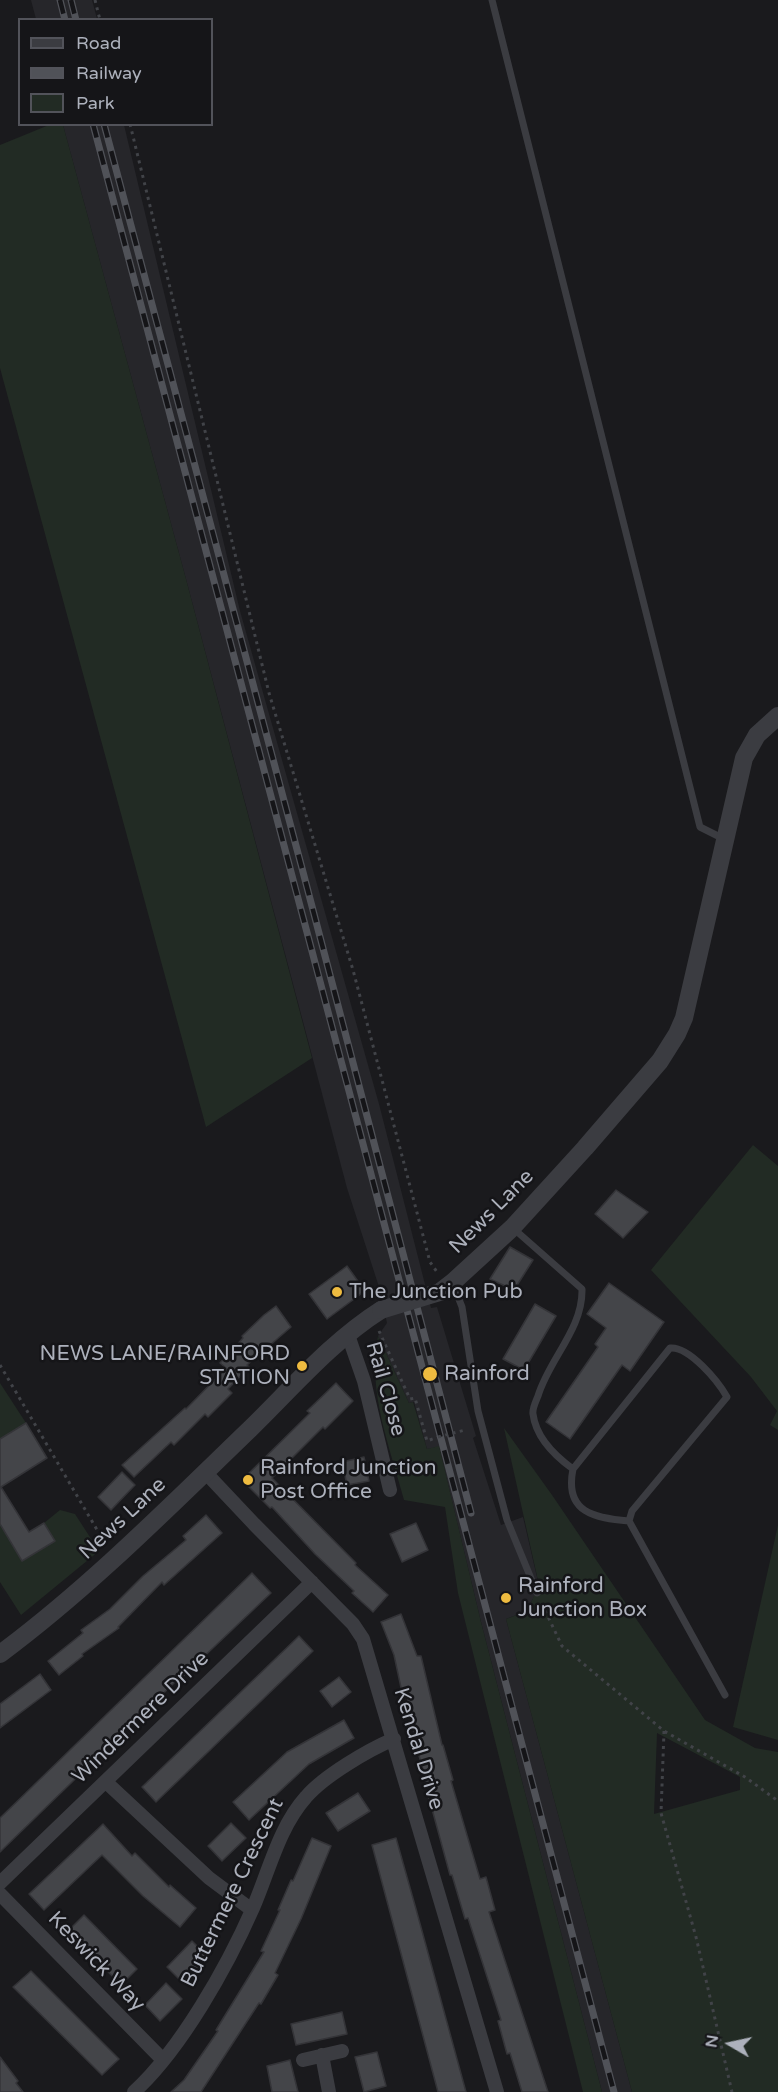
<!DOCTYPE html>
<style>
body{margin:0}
#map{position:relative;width:778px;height:2092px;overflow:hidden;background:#1a1a1d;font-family:"Varela Round",sans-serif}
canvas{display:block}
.legend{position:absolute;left:18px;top:18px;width:195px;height:108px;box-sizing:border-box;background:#151518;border:2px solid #52535a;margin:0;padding:8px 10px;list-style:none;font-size:18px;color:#adb1bc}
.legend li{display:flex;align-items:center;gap:12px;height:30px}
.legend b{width:30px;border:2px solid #52535a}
.north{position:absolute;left:700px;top:2014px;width:60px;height:60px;-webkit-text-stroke:4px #151518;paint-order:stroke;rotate:279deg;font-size:16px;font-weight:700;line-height:24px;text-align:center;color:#adb1bc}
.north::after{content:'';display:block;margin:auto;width:21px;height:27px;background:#adb1bc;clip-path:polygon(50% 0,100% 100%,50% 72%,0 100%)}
</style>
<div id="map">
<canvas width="778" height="2092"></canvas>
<ul class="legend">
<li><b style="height:8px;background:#3b3c41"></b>Road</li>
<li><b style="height:8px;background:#505258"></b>Railway</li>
<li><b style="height:16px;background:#222b24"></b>Park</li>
</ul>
<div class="north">N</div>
</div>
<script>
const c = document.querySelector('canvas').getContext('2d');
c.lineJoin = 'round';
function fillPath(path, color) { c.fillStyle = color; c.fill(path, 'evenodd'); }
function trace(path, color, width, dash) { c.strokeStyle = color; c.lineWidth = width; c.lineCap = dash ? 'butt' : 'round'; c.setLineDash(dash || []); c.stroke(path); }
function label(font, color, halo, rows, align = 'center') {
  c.font = font + ' "Varela Round",sans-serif'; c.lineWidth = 5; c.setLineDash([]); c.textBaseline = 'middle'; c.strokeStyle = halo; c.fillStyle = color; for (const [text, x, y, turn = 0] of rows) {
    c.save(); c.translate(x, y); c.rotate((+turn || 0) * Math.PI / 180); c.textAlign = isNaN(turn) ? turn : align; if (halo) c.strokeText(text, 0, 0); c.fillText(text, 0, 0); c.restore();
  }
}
fillPath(new Path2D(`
 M 31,0 L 92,0 L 97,19 L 36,19 Z
 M 63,125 L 124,125 L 240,611 L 379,1104 L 431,1308 L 437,1307 L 476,1436 L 473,1438 L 501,1525 L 523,1517 L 539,1586 L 527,1611 L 506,1619 L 632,2092 L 602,2092 L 481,1622 L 439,1447 L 427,1449 L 414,1402 L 409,1403 L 378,1336 L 387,1323 L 380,1290 L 347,1188 L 186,579 Z`), '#26262a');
fillPath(new Path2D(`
 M 49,125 L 63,125 L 186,579 L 312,1058 L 206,1127 L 0,368 L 0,145 Z
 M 753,1145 L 778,1166 L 778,1430 L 770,1425 L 777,1411 L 751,1377 L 651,1270 Z
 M 378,1336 L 409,1403 L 413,1402 L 427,1449 L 439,1446 L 481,1622 L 602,2092 L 583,2092 L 458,1593 L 445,1507 L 404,1500 C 390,1447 367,1392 378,1336 Z
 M 0,1383 L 26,1423 L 0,1439 Z
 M 504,1428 L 552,1495 L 705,1720 L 755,1748 L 778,1752 L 778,2092 L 632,2092 L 506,1619 L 527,1611 L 539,1585 ZM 657,1733 L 740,1777 L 740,1790 L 654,1814 Z
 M 60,1510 L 75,1514 L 99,1551 L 21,1615 L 0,1582 L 0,1524 L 22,1561 L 55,1541 L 44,1523 Z
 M 778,1525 L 778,1740 L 733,1727 Z`), '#222b24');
const building = new Path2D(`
 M 616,1190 L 648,1212 L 623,1238 L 595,1214 Z
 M 510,1247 L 533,1260 L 514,1290 L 490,1279 Z
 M 347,1266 L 365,1291 L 327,1319 L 309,1294 Z
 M 609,1283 L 664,1322 L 630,1371 L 622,1365 L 570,1439 L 546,1422 L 598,1347 L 595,1344 L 606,1328 L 587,1314 Z
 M 535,1304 L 556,1316 L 524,1370 L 503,1359 Z
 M 276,1306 L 291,1327 L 247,1365 L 249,1367 L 228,1389 L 232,1393 L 208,1417 L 205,1414 L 174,1445 L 171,1442 L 134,1477 L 122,1465 L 185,1408 L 186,1409 L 226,1368 L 220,1363 L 243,1338 L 242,1336 L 264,1315 Z
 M 336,1383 L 353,1401 L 325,1429 L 323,1427 L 272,1478 L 356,1563 L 355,1565 L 388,1595 L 373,1612 L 352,1593 L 354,1591 L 315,1554 L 272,1507 L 270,1508 L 242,1480 L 310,1413 L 307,1411 Z
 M 26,1423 L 47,1458 L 1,1487 L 29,1532 L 44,1523 L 55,1541 L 22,1561 L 0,1524 L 0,1439 Z
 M 364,1457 L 369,1481 L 347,1485 L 342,1462 Z
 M 122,1472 L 135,1485 L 111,1510 L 98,1497 Z
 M 206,1515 L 222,1533 L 164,1585 L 162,1582 L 118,1627 L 119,1628 L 82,1654 L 83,1656 L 59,1675 L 48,1661 L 83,1633 L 81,1630 L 110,1609 L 143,1576 L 186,1540 L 183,1536 Z
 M 416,1523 L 428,1550 L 402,1562 L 390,1534 Z
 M 252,1573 L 271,1593 L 176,1683 L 175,1682 L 0,1852 L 0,1818 Z
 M 401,1614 L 417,1656 L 421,1656 L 442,1745 L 443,1745 L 453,1780 L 451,1781 L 480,1879 L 486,1877 L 495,1910 L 489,1912 L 548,2092 L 522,2092 L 510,2053 L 507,2054 L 498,2021 L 501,2020 L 468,1918 L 465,1919 L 452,1875 L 450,1875 L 429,1798 L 431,1798 L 418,1752 L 407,1696 L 403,1697 L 394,1655 L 381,1622 Z
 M 299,1636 L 313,1651 L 156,1802 L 142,1787 Z
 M 40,1674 L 51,1690 L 0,1728 L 0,1704 Z
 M 339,1677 L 351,1692 L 332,1707 L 320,1691 Z
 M 344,1720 L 354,1738 L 309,1764 L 249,1820 L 233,1802 L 287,1752 Z
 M 358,1793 L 370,1811 L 338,1831 L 326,1813 Z
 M 231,1823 L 246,1838 L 222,1861 L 208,1846 Z
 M 103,1824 L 132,1856 L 135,1853 L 169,1887 L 170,1885 L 196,1908 L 180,1927 L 143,1896 L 102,1855 L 44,1910 L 29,1894 Z
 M 312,1838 L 331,1846 L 301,1919 L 275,1973 L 278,1975 L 261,2004 L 259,2003 L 201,2092 L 171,2092 L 184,2080 L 218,2031 L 216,2030 L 264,1952 L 261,1951 L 280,1910 L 278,1910 L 291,1880 L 293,1881 Z
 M 396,1838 L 416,1909 L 466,2092 L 438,2092 L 372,1845 Z
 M 84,1915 L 137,1969 L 121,1985 L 68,1931 Z
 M 192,1941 L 208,1957 L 183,1983 L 167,1967 Z
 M 31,1971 L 119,2059 L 102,2075 L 13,1987 Z
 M 166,1983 L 182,1999 L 160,2021 L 145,2005 Z
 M 342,2012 L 347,2034 L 296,2045 L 291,2024 Z
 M 377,2052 L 386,2086 L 364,2092 L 355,2057 Z
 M 0,2057 L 18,2081 L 16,2083 L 23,2092 L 0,2092 Z
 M 290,2060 L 298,2092 L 272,2092 L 267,2066 Z`);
fillPath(building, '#444549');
trace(building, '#343438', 1.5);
trace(new Path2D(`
 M 95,0 L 100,20
 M 130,124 L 269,693 L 353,970 L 430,1262 L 437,1272
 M 379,1331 L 410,1399 L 415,1398 L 427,1441 L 438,1437
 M 0,1365 L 106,1545
 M 542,1604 L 562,1646 L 664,1731 L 745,1777 L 778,1801
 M 664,1731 L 661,1813 L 696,1937 L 732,2092`), '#414348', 3, [3, 4.5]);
trace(new Path2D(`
 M 492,0 L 700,827 L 724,839
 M 514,1229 L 582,1289 C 583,1329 549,1359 538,1396 C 536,1401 532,1409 533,1414 C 536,1438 555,1456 573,1469 C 564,1513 595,1518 629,1521 L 725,1695
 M 453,1284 L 462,1307 L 478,1411 L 507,1520 L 537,1593
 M 573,1469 L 670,1348 C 689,1346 718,1381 727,1397 L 632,1511 L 629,1521`), '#3b3c41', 7);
trace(new Path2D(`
 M 348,1335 L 364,1381 L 390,1490
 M 205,1472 L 254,1524 L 353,1624 L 363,1639 L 497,2092
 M 106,1782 L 209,1878 L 252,1910
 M 0,1883 L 312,1582
 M 0,1894 L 163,2060
 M 322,2055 L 329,2092
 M 303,2060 L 342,2051
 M 134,2092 C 181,2049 227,1967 253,1908 C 269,1871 279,1827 306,1797 C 324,1776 368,1750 394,1739`), '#3b3c41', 14);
trace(new Path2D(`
 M 440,1292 L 453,1282 L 512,1228 L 585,1148 L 660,1061 L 677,1034 L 684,1018 L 744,758 L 757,735 L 778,716
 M 0,1654 C 90,1587 169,1507 250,1429 C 292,1388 332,1341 381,1310`), '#3b3c41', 18);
const rail = new Path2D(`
 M 60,0 L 65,20
 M 71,0 L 76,20
 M 93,124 L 614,2092
 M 104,124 L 303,872 L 471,1513`);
trace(rail, '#505258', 7);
trace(rail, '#151518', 4.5, [14]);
trace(new Path2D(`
 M 438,1437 L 465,1430`), '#414348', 3, [3, 4.5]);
trace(new Path2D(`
 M 381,1310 L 440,1292`), '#3b3c41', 18);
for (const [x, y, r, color] of [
 [337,1292,6,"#eebb40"],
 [302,1366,6,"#eebb40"],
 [430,1374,8,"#eebb40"],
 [248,1480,6,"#eebb40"],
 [506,1598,6,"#eebb40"]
]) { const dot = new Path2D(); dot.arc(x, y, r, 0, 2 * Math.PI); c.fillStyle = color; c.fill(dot); trace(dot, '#151518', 2); }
label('21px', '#adb1bc', '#151518', [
 ["News Lane",492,1212,-45],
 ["Rail Close",385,1389,74],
 ["News Lane",123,1519,-43],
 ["Windermere Drive",141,1718,-44],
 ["Kendal Drive",418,1749,73],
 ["Buttermere Crescent",233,1893,-64],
 ["Keswick Way",96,1962,46]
]);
label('21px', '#adb1bc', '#151518', [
 ["The Junction Pub",349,1292],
 ["NEWS LANE/RAINFORD",290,1354,"right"],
 ["STATION",290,1378,"right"],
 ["Rainford",444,1374],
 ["Rainford Junction",260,1468],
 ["Post Office",260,1492],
 ["Rainford",518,1586],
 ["Junction Box",518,1610]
], 'left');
</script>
